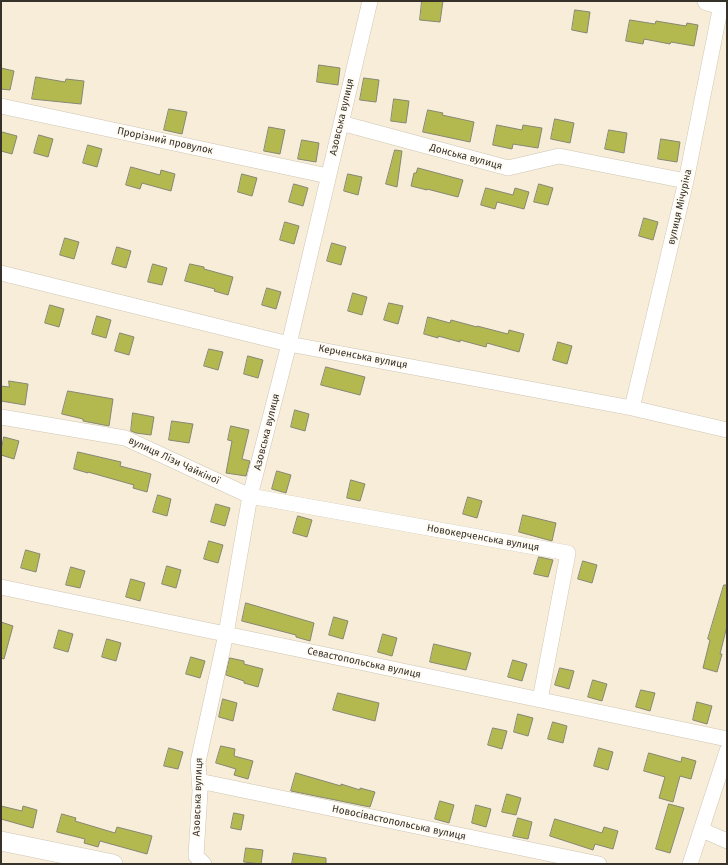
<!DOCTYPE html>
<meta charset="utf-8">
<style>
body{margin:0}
#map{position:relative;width:728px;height:865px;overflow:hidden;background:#f7edd9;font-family:"Fira Sans",sans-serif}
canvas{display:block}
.frame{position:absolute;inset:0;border:2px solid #36322a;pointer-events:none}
</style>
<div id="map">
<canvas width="728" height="865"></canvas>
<div class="frame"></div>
</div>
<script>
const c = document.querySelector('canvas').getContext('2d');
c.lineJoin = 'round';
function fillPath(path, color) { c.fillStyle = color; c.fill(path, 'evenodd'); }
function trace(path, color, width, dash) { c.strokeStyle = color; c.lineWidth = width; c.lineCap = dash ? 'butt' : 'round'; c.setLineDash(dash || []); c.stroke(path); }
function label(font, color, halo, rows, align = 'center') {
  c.font = font + ' "Fira Sans",sans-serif'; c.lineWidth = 4; c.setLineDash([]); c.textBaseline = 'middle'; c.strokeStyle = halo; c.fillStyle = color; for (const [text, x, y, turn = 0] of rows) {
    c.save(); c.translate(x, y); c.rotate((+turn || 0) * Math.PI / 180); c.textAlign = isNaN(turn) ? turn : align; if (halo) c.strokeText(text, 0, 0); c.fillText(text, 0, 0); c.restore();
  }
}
const building = new Path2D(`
 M 422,1 L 443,1 L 440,22 L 420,20 Z
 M 575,10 L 590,12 L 587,33 L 572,30 Z
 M 630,20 L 655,24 L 656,21 L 686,26 L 687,23 L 698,25 L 694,46 L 671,42 L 670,44 L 644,39 L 643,44 L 626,41 Z
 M 319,65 L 340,68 L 338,85 L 317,82 Z
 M 1,68 L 14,71 L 10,90 L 1,89 Z
 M 36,77 L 65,82 L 66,79 L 84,81 L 81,104 L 32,99 Z
 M 364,78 L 379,80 L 376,102 L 360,100 Z
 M 394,99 L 409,101 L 406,123 L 391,121 Z
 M 169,109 L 187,112 L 182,134 L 164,130 Z
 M 428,110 L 443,113 L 442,115 L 474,122 L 470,142 L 423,132 Z
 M 555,119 L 574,123 L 570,143 L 551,139 Z
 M 497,125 L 522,130 L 523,125 L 542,128 L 538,148 L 513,144 L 512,149 L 493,145 Z
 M 269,127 L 285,130 L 280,154 L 264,151 Z
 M 609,130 L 627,133 L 624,153 L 605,149 Z
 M 2,132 L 17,136 L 12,154 L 1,151 L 1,138 Z
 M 39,135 L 53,139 L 48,157 L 34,153 Z
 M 661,139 L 680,142 L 677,162 L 658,159 Z
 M 302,140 L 319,143 L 316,162 L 298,159 Z
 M 88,145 L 102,149 L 97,167 L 83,163 Z
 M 395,150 L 402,151 L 397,187 L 386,184 Z
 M 131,167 L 160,175 L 161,170 L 175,174 L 171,191 L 142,183 L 140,189 L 126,185 Z
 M 418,168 L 463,180 L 458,197 L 427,189 L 427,190 L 411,186 L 414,173 L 416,173 Z
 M 242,174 L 257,178 L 252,196 L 238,192 Z
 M 348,174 L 362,177 L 358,195 L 344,191 Z
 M 294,184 L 308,188 L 303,206 L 289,202 Z
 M 539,184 L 553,188 L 548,205 L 534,202 Z
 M 486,188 L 513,195 L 515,188 L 529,192 L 524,209 L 497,202 L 495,209 L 481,205 Z
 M 644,218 L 658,222 L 653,240 L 639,236 Z
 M 285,222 L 299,226 L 294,244 L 280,240 Z
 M 65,238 L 79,242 L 74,259 L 60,255 Z
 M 332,243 L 346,247 L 341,265 L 327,261 Z
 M 117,247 L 131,251 L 126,268 L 112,264 Z
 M 153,264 L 167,268 L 162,285 L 148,282 Z
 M 190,264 L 204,267 L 204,269 L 233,277 L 228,295 L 214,291 L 215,289 L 185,281 Z
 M 267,288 L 281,292 L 276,309 L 262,305 Z
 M 353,293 L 367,297 L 362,315 L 348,311 Z
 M 389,303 L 403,306 L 398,324 L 384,320 Z
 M 50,305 L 64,309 L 59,327 L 45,323 Z
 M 97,316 L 111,320 L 106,338 L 92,334 Z
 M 428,317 L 450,323 L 451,320 L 477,327 L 477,326 L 508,334 L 509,330 L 524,334 L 519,352 L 487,343 L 486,347 L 460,340 L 460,342 L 438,336 L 438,338 L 424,334 Z
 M 120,333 L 134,337 L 129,355 L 115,351 Z
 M 558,342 L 572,346 L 567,364 L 553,360 Z
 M 209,349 L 223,352 L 218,370 L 204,366 Z
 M 248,356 L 263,360 L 258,378 L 244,374 Z
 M 326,367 L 365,377 L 360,395 L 321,385 Z
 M 9,381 L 28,384 L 25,405 L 1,401 L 1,386 L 9,387 Z
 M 68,391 L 113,399 L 109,426 L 83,421 L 83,419 L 62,414 Z
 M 295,410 L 309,414 L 305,431 L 291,427 Z
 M 133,413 L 154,417 L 151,435 L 136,433 L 131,431 Z
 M 172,421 L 193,424 L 189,443 L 169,440 Z
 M 231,426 L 249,430 L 242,459 L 250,461 L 246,476 L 226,473 L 232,441 L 228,440 Z
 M 4,437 L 19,441 L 14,459 L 1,455 Z
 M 78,452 L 121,462 L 120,466 L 151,474 L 147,492 L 133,488 L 134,485 L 88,472 L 88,473 L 74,469 Z
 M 277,471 L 291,475 L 286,493 L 272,489 Z
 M 351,480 L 365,484 L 360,501 L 347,498 Z
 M 158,495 L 171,499 L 167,516 L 153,512 Z
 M 468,497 L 482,501 L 477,518 L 463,514 Z
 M 216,504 L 230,508 L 225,526 L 211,522 Z
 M 523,515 L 556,523 L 552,541 L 519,532 Z
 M 298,516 L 312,520 L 307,537 L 293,533 Z
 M 209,541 L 223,545 L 218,563 L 204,559 Z
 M 26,550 L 40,554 L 36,572 L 21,568 Z
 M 539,557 L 553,560 L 548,577 L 534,574 Z
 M 583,561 L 597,565 L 592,583 L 578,579 Z
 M 167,566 L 181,570 L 176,588 L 162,584 Z
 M 71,567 L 85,571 L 80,588 L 66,585 Z
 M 131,579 L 145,583 L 140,601 L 126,597 Z
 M 724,585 L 727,585 L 727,626 L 720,654 L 722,654 L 717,672 L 703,668 L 710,640 L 708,639 Z
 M 246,603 L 314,623 L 310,641 L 296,637 L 296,635 L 242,621 Z
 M 334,617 L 348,621 L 343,639 L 329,635 Z
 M 1,622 L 13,626 L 4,659 L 1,658 Z
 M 59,630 L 73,634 L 68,652 L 54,648 Z
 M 383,634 L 397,638 L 392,656 L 378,652 Z
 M 107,639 L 121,643 L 116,661 L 102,657 Z
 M 434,644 L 471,653 L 466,670 L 430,662 Z
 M 191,657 L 205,661 L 200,678 L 186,674 Z
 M 230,658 L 244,661 L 244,664 L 263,669 L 258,687 L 244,683 L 244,681 L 226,675 Z
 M 513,660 L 527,664 L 522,681 L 508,677 Z
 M 560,668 L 574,671 L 569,689 L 555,685 Z
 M 593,680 L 607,684 L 602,701 L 588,697 Z
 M 641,690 L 655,693 L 650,711 L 636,707 Z
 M 338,693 L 379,703 L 375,721 L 333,710 Z
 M 223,699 L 237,703 L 233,721 L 219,717 Z
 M 697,702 L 712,706 L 707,724 L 693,720 Z
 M 518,714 L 533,718 L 528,736 L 514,732 Z
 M 553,722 L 567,726 L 563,743 L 548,739 Z
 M 493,728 L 507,731 L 502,749 L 488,745 Z
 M 221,746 L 235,749 L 234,756 L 253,761 L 248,779 L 234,775 L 236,769 L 216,763 Z
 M 169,748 L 183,752 L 178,769 L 164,766 Z
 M 599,748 L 613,752 L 608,770 L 594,766 Z
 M 649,753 L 681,762 L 682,757 L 696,761 L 691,779 L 680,776 L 673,802 L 659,798 L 665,777 L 644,771 Z
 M 296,773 L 341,786 L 341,784 L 360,790 L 360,788 L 375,792 L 370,807 L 291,791 Z
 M 507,794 L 521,798 L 516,815 L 502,812 Z
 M 440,801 L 454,805 L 449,823 L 435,819 Z
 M 669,804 L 684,808 L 670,853 L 656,849 Z
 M 476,805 L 491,809 L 486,827 L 472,823 Z
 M 1,806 L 22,811 L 23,806 L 37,810 L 33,828 L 1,819 Z
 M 234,813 L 244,815 L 241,830 L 231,828 Z
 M 62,814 L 76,818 L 75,821 L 115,833 L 117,827 L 152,836 L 147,854 L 100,841 L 98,847 L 84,843 L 85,839 L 57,832 Z
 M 518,818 L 532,822 L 528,839 L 513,836 Z
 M 555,819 L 602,833 L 604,827 L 618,831 L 613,849 L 595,844 L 593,850 L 550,836 Z
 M 246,848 L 263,850 L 261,864 L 244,862 Z
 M 294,853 L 326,858 L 326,864 L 292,864 Z`);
fillPath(building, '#b4b94f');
trace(building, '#858773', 1);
const minor = new Path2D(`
 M 1,106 L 328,176
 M 341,123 L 508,168 L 559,156 L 686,181
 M 1,273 L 289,344 L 632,408 L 727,430
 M 632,408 L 686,181 L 721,5
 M 1,417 L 125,438 L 250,496 L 568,553 L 540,700
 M 1,587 L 727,739
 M 199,781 L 599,864
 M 702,830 L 727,841
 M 204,864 L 196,856 L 200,791 L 198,762 L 226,634 L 250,496 L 289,344 L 370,1
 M 690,864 L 727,751`);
const tertiary = new Path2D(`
 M 707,1 L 727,6
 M 1,841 L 113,864`);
trace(minor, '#cfc5b2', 16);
trace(tertiary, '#cfc5b2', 20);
trace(minor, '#fff', 15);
trace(tertiary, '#fff', 19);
label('10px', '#36322a', '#fffbf3', [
 ["Азовська вулиця",342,117,-77],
 ["Прорізний провулок",165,141,12],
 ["Донська вулиця",466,157,15],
 ["вулиця Мічуріна",680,207,-77],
 ["Керченська вулиця",363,357,11],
 ["Азовська вулиця",267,432,-76],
 ["вулиця Лізи Чайкіної",174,461,25],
 ["Новокерченська вулиця",483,538,10],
 ["Севастопольська вулиця",364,663,12],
 ["Азовська вулиця",198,797,-88],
 ["Новосівастопольська вулиця",399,823,12]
]);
</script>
